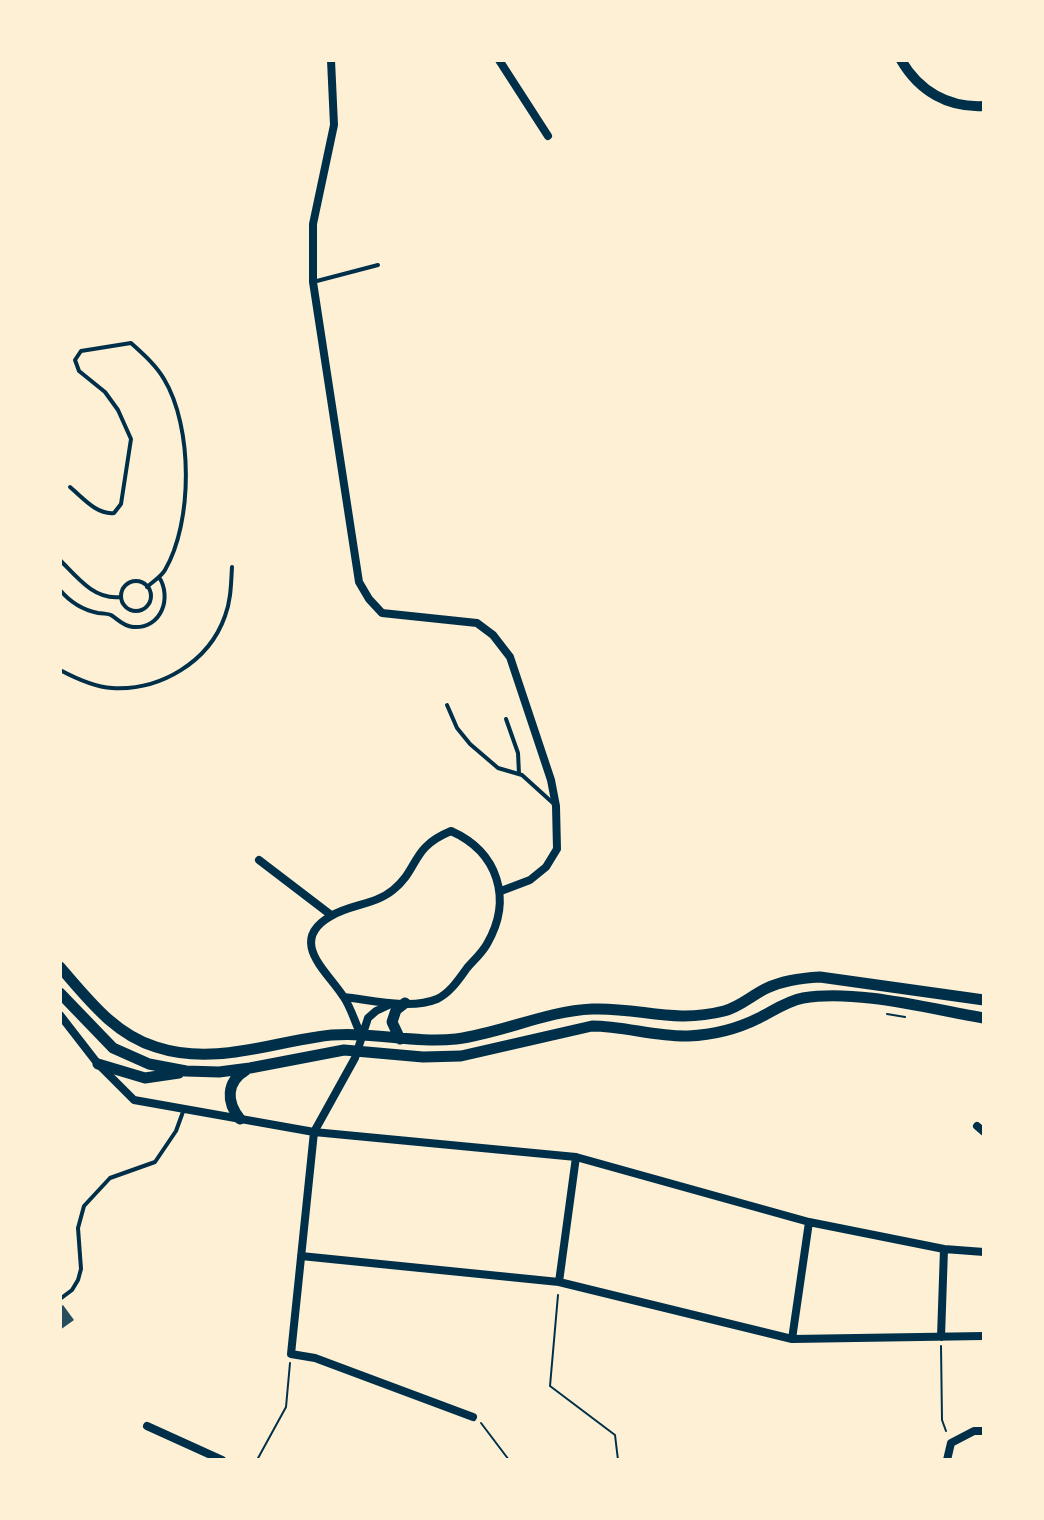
<!DOCTYPE html>
<style>
body{margin:0}
#map{position:relative;width:1044px;height:1520px;overflow:hidden;background:#fdf0d5;font-family:"Fira Sans",sans-serif}
canvas{display:block}
.frame{position:absolute;inset:0;border:62px solid #fdf0d5;pointer-events:none}
</style>
<div id="map">
<canvas width="1044" height="1520"></canvas>
<div class="frame"></div>
</div>
<script>
const c = document.querySelector('canvas').getContext('2d');
c.lineJoin = 'round';
function fillPath(path, color) { c.fillStyle = color; c.fill(path, 'evenodd'); }
function trace(path, color, width, dash) { c.strokeStyle = color; c.lineWidth = width; c.lineCap = dash ? 'butt' : 'round'; c.setLineDash(dash || []); c.stroke(path); }
fillPath(new Path2D(`
 M 63,1305 L 74,1320 L 60,1330 L 60,1307 Z`), '#264d5e');
trace(new Path2D(`
 M 887,1014 L 905,1017
 M 558,1295 L 550,1386 L 615,1435 L 618,1460
 M 941,1346 L 942,1420 L 946,1431
 M 481,1423 L 509,1460
 M 257,1460 L 286,1407 L 290,1363`), '#003049', 2);
trace(new Path2D(`
 M 313,282 L 378,265
 M 70,487 C 83,498 97,515 114,513 L 121,504 L 131,439 L 118,410 L 105,392 L 79,371 L 75,360 L 81,351 L 131,343 C 143,354 156,365 164,379 C 193,427 193,522 165,570 C 161,577 152,582 147,587
 M 60,560 C 77,577 94,600 120,597
 M121 596a15 15 0 1 1 30 0a15 15 0 1 1-30 0Z
 M 60,590 C 70,602 83,610 98,613 C 100,613 109,614 111,615 C 119,620 123,626 133,627 C 162,629 172,597 159,577
 M 60,670 C 75,678 95,687 112,688 C 160,691 209,662 225,616 C 231,600 231,584 232,567
 M 447,705 L 457,728 L 470,744 L 498,768 L 522,775 L 554,804
 M 506,719 L 518,753 L 519,774
 M 60,1299 L 72,1290 L 78,1280 L 81,1269 L 78,1228 L 84,1206 L 110,1178 L 155,1162 L 176,1131 L 184,1109`), '#003049', 4);
trace(new Path2D(`
 M 331,60 L 334,125 L 313,224 L 313,282 L 359,582 L 369,599 L 382,613 L 477,623 L 493,635 L 510,657 L 551,780 L 556,806 L 557,849 L 546,867 L 530,880 L 501,891
 M 499,60 L 548,136
 M 259,860 L 331,915
 M 344,997 C 372,1000 411,1010 437,999 C 450,993 459,979 467,968 C 474,960 482,953 487,944 C 513,899 498,852 451,831 C 410,848 420,868 393,890 C 375,905 350,904 331,916 C 287,941 327,971 343,996 C 351,1007 355,1023 361,1035
 M 391,1004 L 376,1011 L 368,1018 L 355,1058 L 314,1132 L 291,1354 L 315,1358 L 473,1417
 M 60,1015 L 98,1064 L 134,1100 L 314,1132 L 576,1157 L 809,1222 L 944,1249 L 984,1252
 M 977,1126 L 984,1132
 M 301,1256 L 559,1282 L 792,1339 L 984,1336
 M 559,1282 L 576,1157
 M 941,1337 L 944,1249
 M 792,1339 L 809,1222
 M 147,1426 L 222,1460
 M 947,1460 L 951,1443 L 974,1431 L 984,1431`), '#003049', 8);
trace(new Path2D(`
 M 901,60 C 919,91 948,108 984,106`), '#003049', 10);
trace(new Path2D(`
 M 60,967 C 88,999 114,1034 156,1047 C 211,1065 263,1045 317,1037 C 363,1029 410,1044 456,1039 C 502,1033 546,1011 592,1009 C 640,1007 673,1024 724,1011 C 740,1007 752,995 767,988 C 784,980 801,978 820,977 L 984,1000
 M 60,993 L 113,1048 L 149,1064 L 186,1071 L 219,1072 L 250,1068 L 344,1050 L 423,1057 L 461,1056 L 592,1026 C 624,1026 656,1037 688,1036 C 712,1035 737,1029 759,1018 C 773,1011 787,1001 803,998 C 857,989 930,1009 984,1018
 M 400,1039 L 392,1022 L 396,1010 L 405,1003
 M 98,1064 L 145,1078 L 179,1073
 M 240,1119 C 226,1102 226,1082 246,1070`), '#003049', 11);
</script>
